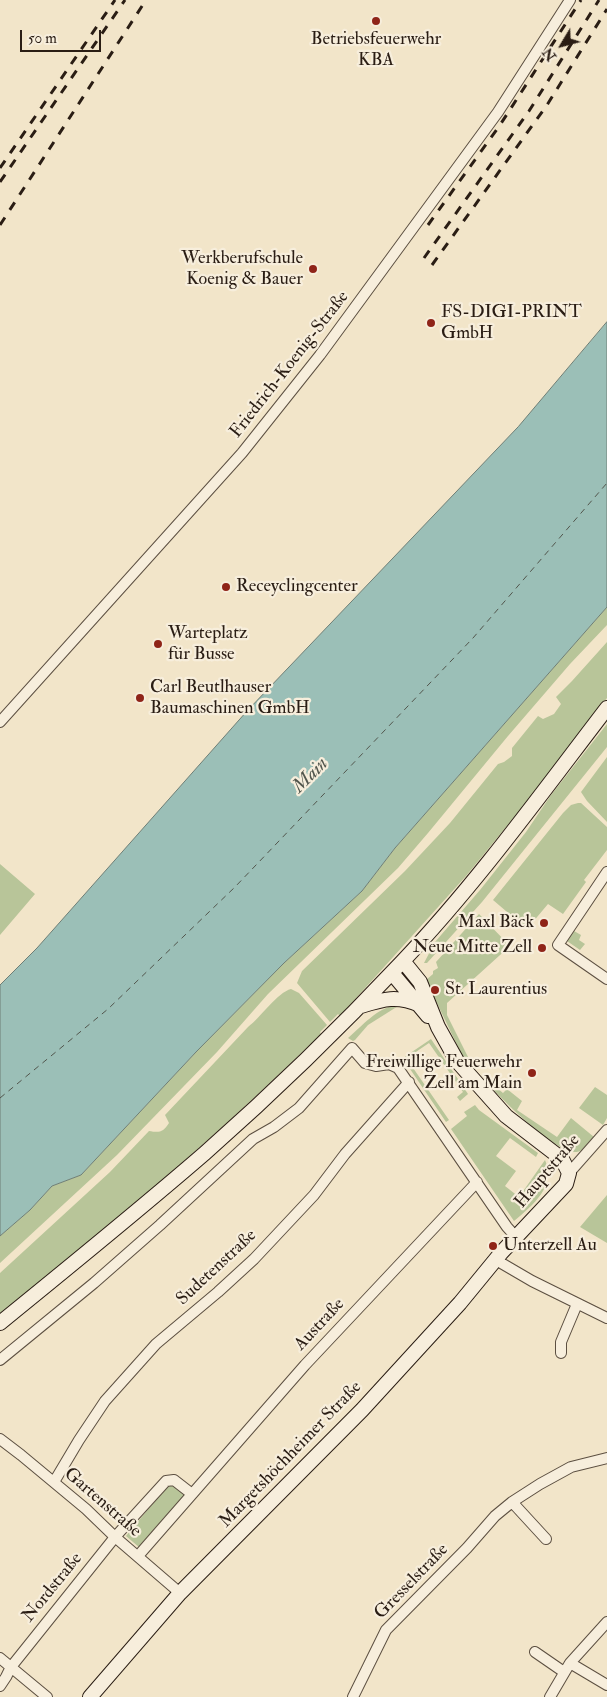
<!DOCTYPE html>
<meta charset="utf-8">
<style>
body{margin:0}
#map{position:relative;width:607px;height:1697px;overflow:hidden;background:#f2e5c9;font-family:"IM FELL Double Pica",serif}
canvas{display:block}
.north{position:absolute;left:537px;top:20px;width:50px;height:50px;-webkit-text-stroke:4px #f7eedc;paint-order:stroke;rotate:233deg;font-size:14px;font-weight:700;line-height:20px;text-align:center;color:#2a1d14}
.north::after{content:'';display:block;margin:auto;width:18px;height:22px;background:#2a1d14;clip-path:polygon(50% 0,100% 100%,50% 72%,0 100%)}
.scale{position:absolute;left:20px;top:30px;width:81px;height:22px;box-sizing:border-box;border:2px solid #2a1d14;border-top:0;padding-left:6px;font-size:15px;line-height:18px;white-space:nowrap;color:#2a1d14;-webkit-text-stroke:4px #f7eedc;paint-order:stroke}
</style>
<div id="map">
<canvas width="607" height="1697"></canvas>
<div class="north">N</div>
<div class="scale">50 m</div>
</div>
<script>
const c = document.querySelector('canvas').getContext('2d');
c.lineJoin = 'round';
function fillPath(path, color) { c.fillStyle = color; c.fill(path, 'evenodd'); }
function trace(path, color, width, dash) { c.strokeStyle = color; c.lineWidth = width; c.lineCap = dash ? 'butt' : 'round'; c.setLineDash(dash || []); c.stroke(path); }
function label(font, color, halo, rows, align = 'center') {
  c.font = font + ' "IM FELL Double Pica",serif'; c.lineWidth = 4.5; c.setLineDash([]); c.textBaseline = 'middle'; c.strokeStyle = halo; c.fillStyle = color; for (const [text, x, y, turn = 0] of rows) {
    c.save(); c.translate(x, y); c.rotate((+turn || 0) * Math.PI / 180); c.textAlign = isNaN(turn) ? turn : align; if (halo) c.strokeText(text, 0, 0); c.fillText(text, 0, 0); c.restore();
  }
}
fillPath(new Path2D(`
 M 607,607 L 607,625 L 570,664 L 508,736 L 428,833 L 398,868 L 268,994 L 217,1052 L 117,1155 L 0,1263 L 0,1236 L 30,1210 L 52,1186 L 81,1175 L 196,1052 L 284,963 L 362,891 L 395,848 Z
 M 607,642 L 607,698 L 534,793 L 466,876 L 340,1016 L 338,1014 L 330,1022 L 297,983 L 302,971 L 405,871 L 450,823 L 498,764 L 504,762 L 512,756 L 512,748 L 538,716 L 543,719 L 554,714 L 561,704 L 556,697 L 572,681 Z
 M 607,724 L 607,747 L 482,902 L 427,963 L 424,963 L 435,942 L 480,890 L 526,832 L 551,795 Z
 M 607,757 L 607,822 L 587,801 L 581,792 Z
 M 578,803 L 581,803 L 607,827 L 607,850 L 584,880 L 586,882 L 563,914 L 548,904 L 527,929 L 493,900 L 563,813 L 571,805 Z
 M 0,864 L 35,894 L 0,935 Z
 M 479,914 L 510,946 L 447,1003 L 447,1015 L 471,1063 L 467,1066 L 426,980 L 433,974 L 433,971 L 438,968 L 436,962 Z
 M 574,931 L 581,935 L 579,940 L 585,944 L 580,950 L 567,941 Z
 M 291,989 L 299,993 L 327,1025 L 320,1032 L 321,1034 C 242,1111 160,1185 74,1254 C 50,1274 25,1295 0,1314 L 0,1273 L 110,1172 L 149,1131 C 160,1133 163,1132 169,1123 L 165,1115 L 248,1027 C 260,1018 278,992 291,989 Z
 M 396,1005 L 397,1007 L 395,1008 L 368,1025 L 355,1040 L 353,1041 L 348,1038 C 362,1026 377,1008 396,1005 Z
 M 431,1039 L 468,1094 L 460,1101 L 457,1097 L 463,1092 L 429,1043 L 404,1060 L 403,1058 Z
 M 417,1058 L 417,1059 L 411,1065 L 449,1120 L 446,1122 L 408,1066 Z
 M 486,1079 L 503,1093 L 507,1089 L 522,1101 L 517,1110 L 557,1137 L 571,1118 L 594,1137 C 590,1142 584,1151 577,1152 C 555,1154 500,1097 485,1081 Z
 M 595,1087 L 607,1095 L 607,1118 L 603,1125 L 579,1108 Z
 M 475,1105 L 479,1110 L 538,1153 L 536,1157 L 510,1138 L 496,1156 L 516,1171 L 505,1186 L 519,1197 L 545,1160 C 557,1186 532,1206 514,1221 L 451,1129 L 467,1116 L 464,1112 Z
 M 607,1195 L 607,1243 L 580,1227 Z
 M 169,1484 L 173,1484 L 186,1495 L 140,1548 L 126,1536 Z`), '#b8c599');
const water = new Path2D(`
 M 607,322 L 607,607 L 395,848 L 362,891 L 284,963 L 196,1052 L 81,1175 L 52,1186 L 30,1210 L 0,1236 L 0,985 L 37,948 L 247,711 L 518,427 Z`);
fillPath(water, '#9bbfb7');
trace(water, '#6e7e76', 1);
trace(new Path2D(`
 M 0,1098 L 108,1009 L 235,887 L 473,638 L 607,483`), '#52564d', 1, [6, 5]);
const street = new Path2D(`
 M 0,722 L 242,453 L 320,355 L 498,112 L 570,0
 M 607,872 L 558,945 L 607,979
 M 569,1173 L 607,1130
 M 496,1260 L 532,1281 L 607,1318
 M 561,1353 L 561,1342 L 577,1304
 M 0,1360 L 94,1283 L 160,1225 L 253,1139 L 274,1127 L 299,1108 L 352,1048 L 365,1063 L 376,1066 L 389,1064 L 398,1068 L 507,1227 L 516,1237
 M 0,1439 L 21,1455 L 86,1509 L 115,1537 L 180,1593
 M 54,1482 L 79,1440 L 105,1401 L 156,1344 L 218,1292 L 254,1259 L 314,1195 L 345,1154 L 409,1082
 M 512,1502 L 540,1484 L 571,1467 L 607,1458
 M 138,1556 L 305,1365 L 477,1182
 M 535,1652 L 564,1672
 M 0,1658 L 47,1697
 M 570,1663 L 607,1685
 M 0,1686 L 6,1677 L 11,1667 L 115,1537 L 166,1481 L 174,1480 L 192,1494
 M 353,1697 L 386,1630 L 467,1548 L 495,1516 L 512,1502 L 546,1539
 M 550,1697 L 570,1663 L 607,1622`);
const secondary = new Path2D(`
 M 392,973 L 428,1016
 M 361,1006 C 384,999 397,995 420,1005
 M 0,1323 C 69,1267 138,1211 205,1153 C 273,1093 339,1029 402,962 C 477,883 541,794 607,708
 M 90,1697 L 180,1593 L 362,1410 L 460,1303 L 501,1253 L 566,1184 L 569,1173 L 562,1159 L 506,1116 L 457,1061 L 438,1027 L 420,982 L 403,961`);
trace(street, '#5c4f41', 12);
trace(secondary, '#2a1d14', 16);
trace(street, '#f7eedc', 10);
trace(secondary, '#f7eedc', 14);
trace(new Path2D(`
 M 0,168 L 115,0
 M 0,182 L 125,0
 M 0,225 L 146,0
 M 428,225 L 500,125 L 581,0
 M 424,258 L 529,111 L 599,0
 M 432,265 L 547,105 L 607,9`), '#2a1d14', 3, [9, 9]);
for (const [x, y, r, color] of [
 [376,21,5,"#8f2418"],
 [313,269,5,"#8f2418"],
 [431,323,5,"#8f2418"],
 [226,587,5,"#8f2418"],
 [158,644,5,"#8f2418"],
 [140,698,5,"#8f2418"],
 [544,923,5,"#8f2418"],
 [542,948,5,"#8f2418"],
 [435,990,5,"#8f2418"],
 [532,1073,5,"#8f2418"],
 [493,1246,5,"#8f2418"]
]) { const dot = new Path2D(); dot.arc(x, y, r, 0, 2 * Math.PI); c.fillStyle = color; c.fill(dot); trace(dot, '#f7eedc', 2); }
label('18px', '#2a1d14', '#f7eedc', [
 ["Betriebsfeuerwehr",376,40,"center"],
 ["KBA",376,61,"center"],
 ["Werkberufschule",303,259,"right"],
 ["Koenig & Bauer",303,280,"right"],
 ["FS-DIGI-PRINT",441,313],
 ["GmbH",441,334],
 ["Receyclingcenter",236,587],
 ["Warteplatz",168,634],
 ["für Busse",168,655],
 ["Carl Beutlhauser",150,688],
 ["Baumaschinen GmbH",150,709],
 ["Maxl Bäck",534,923,"right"],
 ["Neue Mitte Zell",532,948,"right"],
 ["St. Laurentius",445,990],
 ["Freiwillige Feuerwehr",522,1063,"right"],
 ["Zell am Main",522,1084,"right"],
 ["Unterzell Au",503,1246]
], 'left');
label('18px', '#2a1d14', '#f7eedc', [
 ["Friedrich-Koenig-Straße",290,365,-52],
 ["Hauptstraße",548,1172,-50],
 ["Sudetenstraße",217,1268,-43],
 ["Austraße",320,1325,-47],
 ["Margetshöchheimer Straße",291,1455,-46],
 ["Gartenstraße",102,1503,41],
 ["Gresselstraße",412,1582,-46],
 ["Nordstraße",53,1588,-51]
]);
label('italic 19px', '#52564d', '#f7eedc', [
 ["Main",311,776,-45]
]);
</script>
